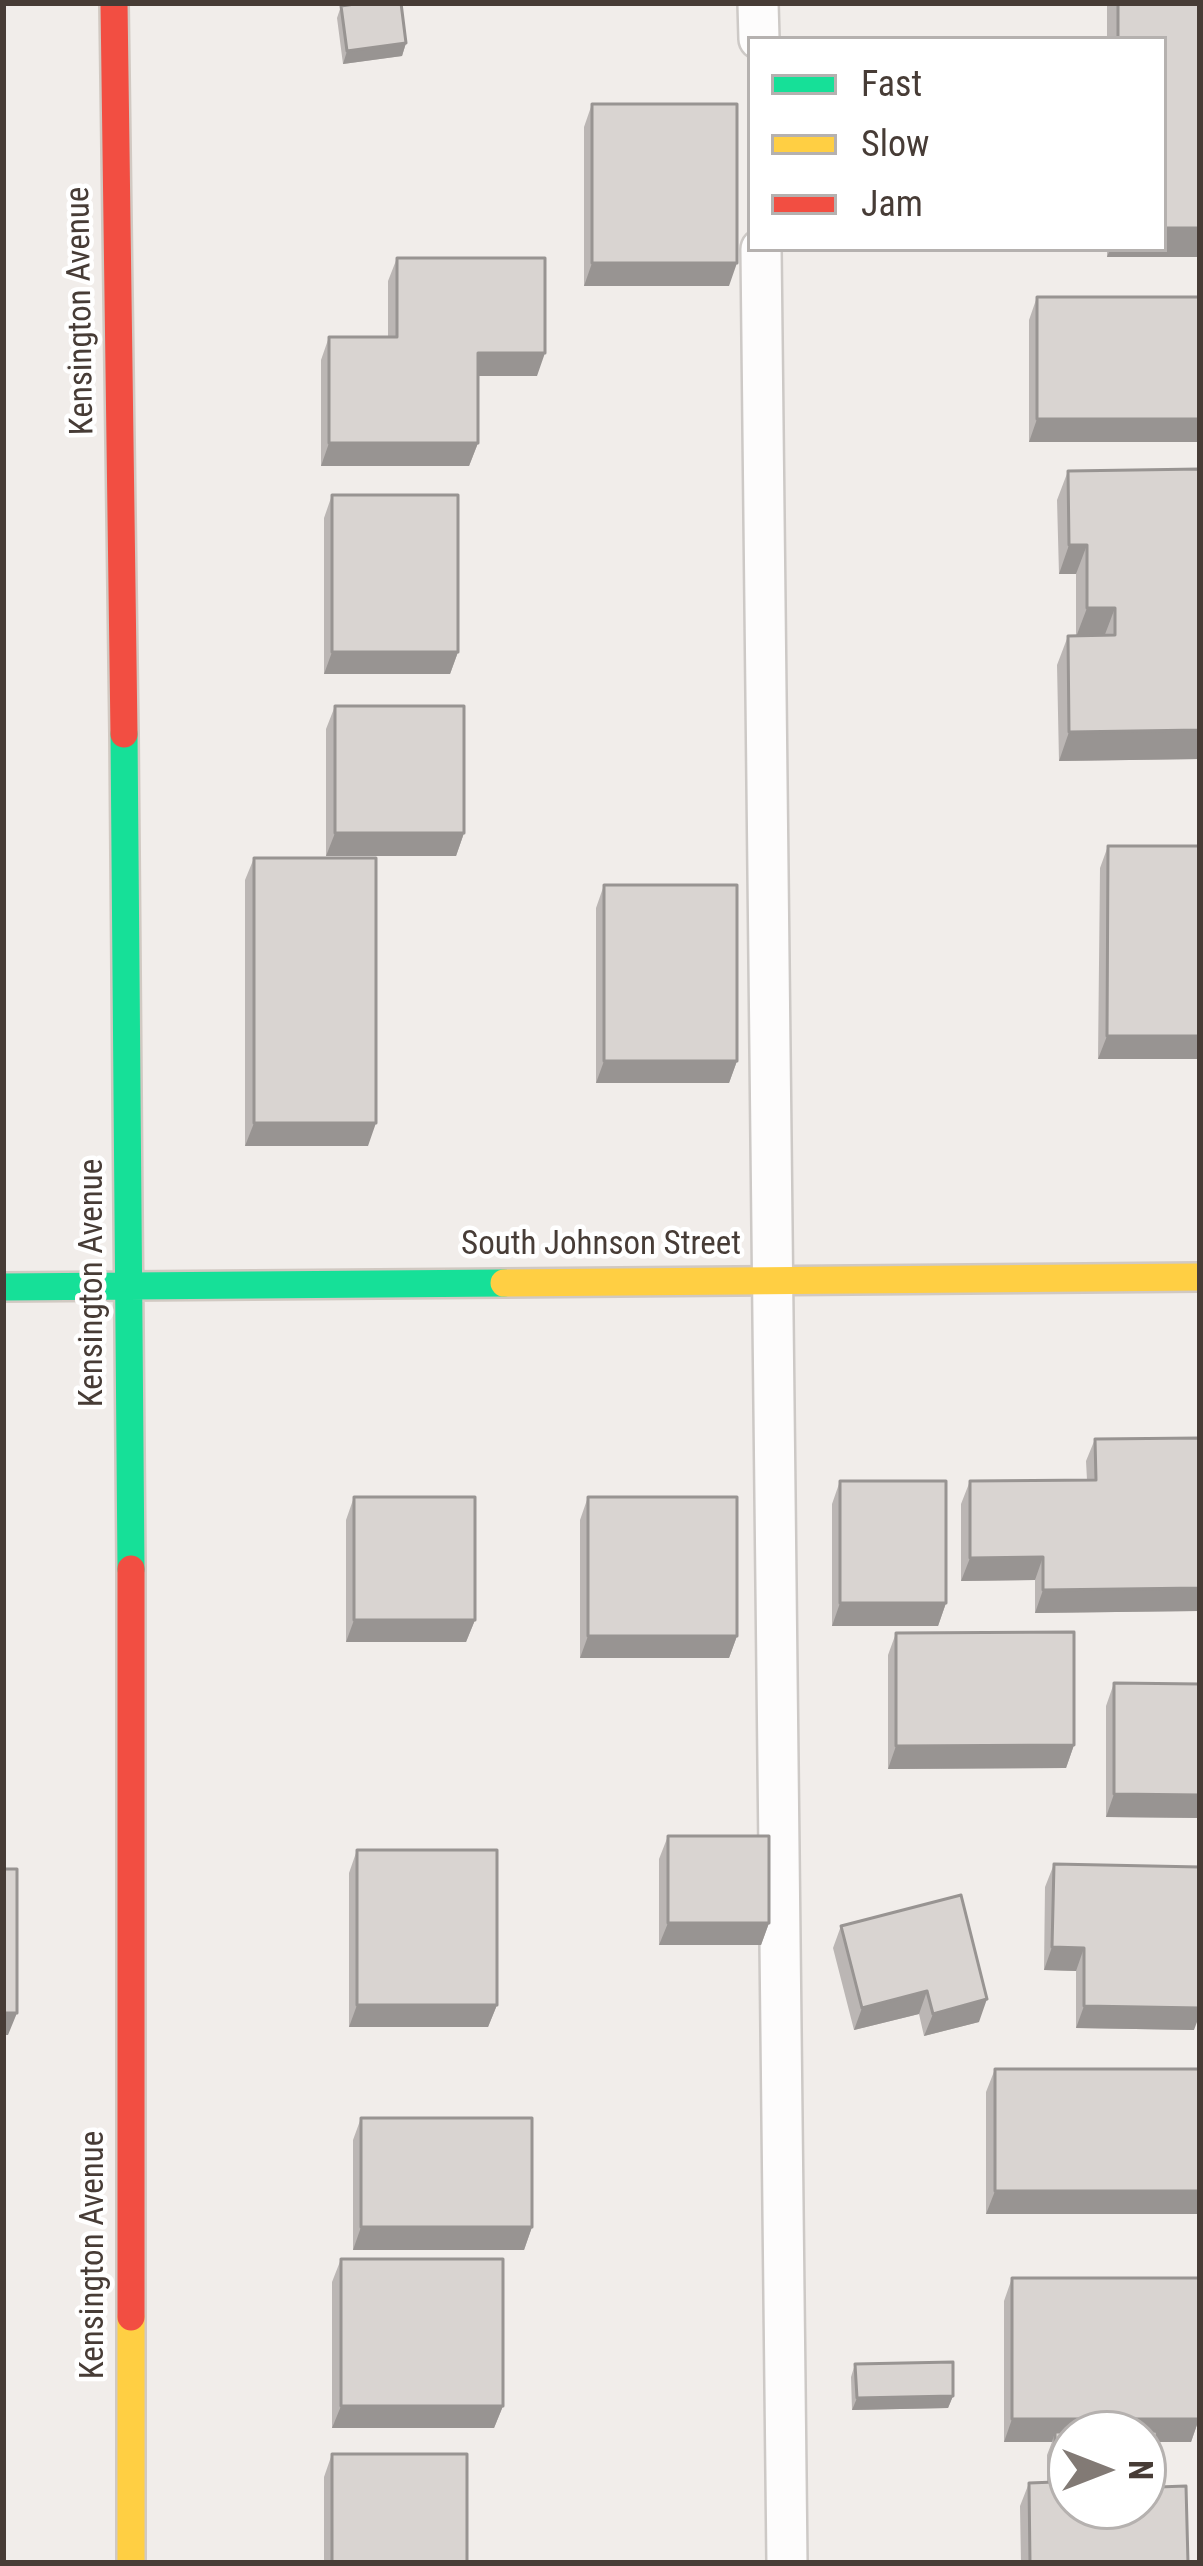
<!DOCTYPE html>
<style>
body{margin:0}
#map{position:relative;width:1203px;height:2566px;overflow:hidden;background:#f1edea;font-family:"Roboto Condensed",sans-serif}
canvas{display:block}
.frame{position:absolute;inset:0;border:6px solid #473c36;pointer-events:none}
.legend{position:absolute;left:747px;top:36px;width:420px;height:216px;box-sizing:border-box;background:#fff;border:3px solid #b5b1af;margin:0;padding:15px 21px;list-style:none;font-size:36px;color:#473c36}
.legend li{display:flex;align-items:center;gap:24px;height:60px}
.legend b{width:60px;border:3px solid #b5b1af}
.north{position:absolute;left:1047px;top:2410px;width:120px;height:120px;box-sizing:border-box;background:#fff;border:3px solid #b5b1af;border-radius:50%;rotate:90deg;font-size:33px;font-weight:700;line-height:48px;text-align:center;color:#473c36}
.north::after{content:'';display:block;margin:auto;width:42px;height:54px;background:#827a75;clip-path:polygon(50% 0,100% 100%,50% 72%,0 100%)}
</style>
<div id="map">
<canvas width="1203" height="2566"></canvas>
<div class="frame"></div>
<ul class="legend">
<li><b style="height:15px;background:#16e098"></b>Fast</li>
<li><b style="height:15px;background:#ffcf43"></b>Slow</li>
<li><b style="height:15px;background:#f24e42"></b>Jam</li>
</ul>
<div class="north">N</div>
</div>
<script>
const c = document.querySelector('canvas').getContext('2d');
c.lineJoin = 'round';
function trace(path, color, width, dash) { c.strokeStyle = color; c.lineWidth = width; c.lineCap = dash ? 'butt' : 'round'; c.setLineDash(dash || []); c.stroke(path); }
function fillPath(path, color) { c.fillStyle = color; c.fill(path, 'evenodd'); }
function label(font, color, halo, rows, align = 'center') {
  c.font = font + ' "Roboto Condensed",sans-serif'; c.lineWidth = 9; c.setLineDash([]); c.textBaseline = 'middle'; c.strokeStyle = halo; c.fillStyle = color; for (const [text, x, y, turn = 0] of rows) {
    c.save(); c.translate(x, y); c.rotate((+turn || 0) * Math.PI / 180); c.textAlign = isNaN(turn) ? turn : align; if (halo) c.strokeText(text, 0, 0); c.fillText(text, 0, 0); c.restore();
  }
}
const lane = new Path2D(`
 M 758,3 L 759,39
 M 761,249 L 787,2563`);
const fast = new Path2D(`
 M 124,734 L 131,1569
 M 3,1287 L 504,1283`);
const slow = new Path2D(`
 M 504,1283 L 1200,1277
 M 131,2317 L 131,2563`);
const jam = new Path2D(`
 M 114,3 L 124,734
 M 131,1569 L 131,2317`);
trace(lane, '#cdc9c6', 44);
trace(fast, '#d1c9c2', 32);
trace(slow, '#d1c9c2', 32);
trace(jam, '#d1c9c2', 32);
trace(lane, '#fdfcfc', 39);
trace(fast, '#16e098', 27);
trace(slow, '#ffcf43', 27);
trace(jam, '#f24e42', 27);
fillPath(new Path2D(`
 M 1107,3 L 1200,3 L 1200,257 L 1107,257 L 1107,249 L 1164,249 L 1164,39 L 1107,39 Z
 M 341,6 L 406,43 L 402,56 L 343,64 L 337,18 Z
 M 592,104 L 729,286 L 584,286 L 584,127 Z
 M 397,258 L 537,376 L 478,376 L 478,443 L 469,466 L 321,466 L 321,360 L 329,337 L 388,337 L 388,281 Z
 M 1037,297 L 1200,442 L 1029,442 L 1029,320 Z
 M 1200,469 L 1200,759 L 1059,761 L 1057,665 L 1068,636 L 1076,636 L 1076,574 L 1059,574 L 1057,500 L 1068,471 Z
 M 332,495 L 458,652 L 450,674 L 324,674 L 324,518 Z
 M 335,706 L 464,833 L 456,856 L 326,856 L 326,729 Z
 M 1108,846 L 1200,1059 L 1098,1059 L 1100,868 Z
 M 254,858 L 368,1146 L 245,1146 L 245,880 Z
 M 604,885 L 737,1061 L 729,1083 L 596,1083 L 596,908 Z
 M 1200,1438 L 1198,1611 L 1035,1613 L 1035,1580 L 961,1581 L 961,1504 L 970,1481 L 1087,1480 L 1086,1461 L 1095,1439 Z
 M 840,1481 L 946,1603 L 938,1626 L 832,1626 L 832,1504 Z
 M 354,1497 L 475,1620 L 466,1642 L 346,1642 L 346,1520 Z
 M 588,1497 L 737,1636 L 729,1658 L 580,1658 L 580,1520 Z
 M 896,1633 L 1074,1745 L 1066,1768 L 888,1769 L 888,1655 Z
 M 1114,1683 L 1200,1684 L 1200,1818 L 1106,1817 L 1106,1706 Z
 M 668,1836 L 769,1923 L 761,1945 L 659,1945 L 659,1859 Z
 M 357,1850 L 497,2005 L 488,2027 L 349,2027 L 349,1873 Z
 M 1054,1864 L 1194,2030 L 1076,2028 L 1076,1971 L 1044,1970 L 1045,1887 Z
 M 841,1926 L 979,2022 L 924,2036 L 919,2014 L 854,2030 L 833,1948 Z
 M 995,2069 L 1200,2214 L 986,2214 L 986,2092 Z
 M 361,2118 L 532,2227 L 524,2250 L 353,2250 L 353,2140 Z
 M 341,2259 L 503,2406 L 494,2428 L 332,2428 L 332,2282 Z
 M 1012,2278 L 1199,2419 L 1191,2442 L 1157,2442 L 1158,2487 L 1188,2563 L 1021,2563 L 1020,2506 L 1029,2483 L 1047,2483 L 1047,2455 L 1052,2442 L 1004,2442 L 1004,2301 Z
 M 855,2364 L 953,2396 L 948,2408 L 852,2410 L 851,2377 Z
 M 332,2454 L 467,2563 L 324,2563 L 324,2477 Z`), '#bbb6b4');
fillPath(new Path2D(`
 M 406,43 L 402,56 L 343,64 L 347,51 Z
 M 1164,228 L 1200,228 L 1200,257 L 1107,257 L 1110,249 L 1164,249 Z
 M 592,263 L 737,263 L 729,286 L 584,286 Z
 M 478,353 L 545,353 L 537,376 L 469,376 Z
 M 1037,419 L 1200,419 L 1200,442 L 1029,442 Z
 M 329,443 L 478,443 L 469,466 L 321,466 Z
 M 1069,545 L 1087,545 L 1076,574 L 1059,574 Z
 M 1087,608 L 1115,608 L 1104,637 L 1076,637 Z
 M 332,652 L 458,652 L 450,674 L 324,674 Z
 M 1200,730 L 1200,759 L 1059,761 L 1069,732 Z
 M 335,833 L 464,833 L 456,856 L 326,856 Z
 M 1107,1036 L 1200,1036 L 1200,1059 L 1098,1059 Z
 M 604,1061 L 737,1061 L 729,1083 L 596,1083 Z
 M 254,1123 L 376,1123 L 368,1146 L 245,1146 Z
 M 1043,1557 L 1035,1580 L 961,1581 L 970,1558 Z
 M 1200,1588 L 1198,1611 L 1035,1613 L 1043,1590 Z
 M 840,1603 L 946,1603 L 938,1626 L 832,1626 Z
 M 354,1620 L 475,1620 L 466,1642 L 346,1642 Z
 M 588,1636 L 737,1636 L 729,1658 L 580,1658 Z
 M 1074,1745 L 1066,1768 L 888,1769 L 896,1746 Z
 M 1114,1794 L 1200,1795 L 1200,1818 L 1106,1817 Z
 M 668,1923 L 769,1923 L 761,1945 L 659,1945 Z
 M 1052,1947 L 1084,1948 L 1076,1971 L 1044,1970 Z
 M 927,1991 L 919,2014 L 854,2030 L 862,2008 Z
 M 987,1999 L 979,2022 L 924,2036 L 933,2014 Z
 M 357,2005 L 497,2005 L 488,2027 L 349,2027 Z
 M 1084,2006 L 1200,2008 L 1200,2014 L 1194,2030 L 1076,2028 Z
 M 3,2013 L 17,2013 L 8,2035 L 3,2035 Z
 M 995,2191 L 1200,2191 L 1200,2214 L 986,2214 Z
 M 361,2227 L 532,2227 L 524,2250 L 353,2250 Z
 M 953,2396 L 948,2408 L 852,2410 L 857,2398 Z
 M 341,2406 L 503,2406 L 494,2428 L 332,2428 Z
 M 1012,2419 L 1199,2419 L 1191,2442 L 1143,2442 L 1055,2432 L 1052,2442 L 1004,2442 Z`), '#989492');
const building = new Path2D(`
 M 362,3 L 401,3 L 406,43 L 347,51 L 341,6 Z
 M 1118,3 L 1200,3 L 1200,228 L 1164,228 L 1164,39 L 1118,39 Z
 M 592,104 L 737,104 L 737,263 L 592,263 Z
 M 397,258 L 545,258 L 545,353 L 478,353 L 478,443 L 329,443 L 329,337 L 397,337 Z
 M 1037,297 L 1200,297 L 1200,419 L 1037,419 Z
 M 1200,469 L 1200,730 L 1069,732 L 1068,636 L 1115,635 L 1115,608 L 1087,608 L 1087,545 L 1069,545 L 1068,471 Z
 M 332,495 L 458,495 L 458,652 L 332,652 Z
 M 335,706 L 464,706 L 464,833 L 335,833 Z
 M 1108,846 L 1200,846 L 1200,1036 L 1107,1036 Z
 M 254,858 L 376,858 L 376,1123 L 254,1123 Z
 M 604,885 L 737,885 L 737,1061 L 604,1061 Z
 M 1200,1438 L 1200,1588 L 1043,1590 L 1043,1557 L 970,1558 L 970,1481 L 1096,1480 L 1095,1439 Z
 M 840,1481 L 946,1481 L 946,1603 L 840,1603 Z
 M 354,1497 L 475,1497 L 475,1620 L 354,1620 Z
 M 588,1497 L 737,1497 L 737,1636 L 588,1636 Z
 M 1074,1632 L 1074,1745 L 896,1746 L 896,1633 Z
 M 1114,1683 L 1200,1684 L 1200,1795 L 1114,1794 Z
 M 668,1836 L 769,1836 L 769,1923 L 668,1923 Z
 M 357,1850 L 497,1850 L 497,2005 L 357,2005 Z
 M 1054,1864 L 1200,1867 L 1200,2008 L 1084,2006 L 1084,1948 L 1052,1947 Z
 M 3,1869 L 17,1869 L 17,2013 L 3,2013 Z
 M 961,1895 L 987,1999 L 933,2014 L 927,1991 L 862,2008 L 841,1926 Z
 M 995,2069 L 1200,2069 L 1200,2191 L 995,2191 Z
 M 361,2118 L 532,2118 L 532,2227 L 361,2227 Z
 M 341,2259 L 503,2259 L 503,2406 L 341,2406 Z
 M 1012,2278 L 1199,2278 L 1199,2419 L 1012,2419 Z
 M 953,2362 L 953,2396 L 857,2398 L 855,2364 Z
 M 1157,2431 L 1158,2487 L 1186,2486 L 1188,2563 L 1030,2563 L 1029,2483 L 1055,2482 L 1055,2432 ZM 1071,2434 L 1143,2434 L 1143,2506 L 1071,2506 Z
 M 332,2454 L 467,2454 L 467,2563 L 332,2563 Z`);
fillPath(building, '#d9d4d1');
trace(building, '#989492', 3);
label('33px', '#473c36', '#fff', [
 ["Kensington Avenue",82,311,-91],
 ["South Johnson Street",601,1246],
 ["Kensington Avenue",94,1283,-90],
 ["Kensington Avenue",95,2255,-90]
]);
</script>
